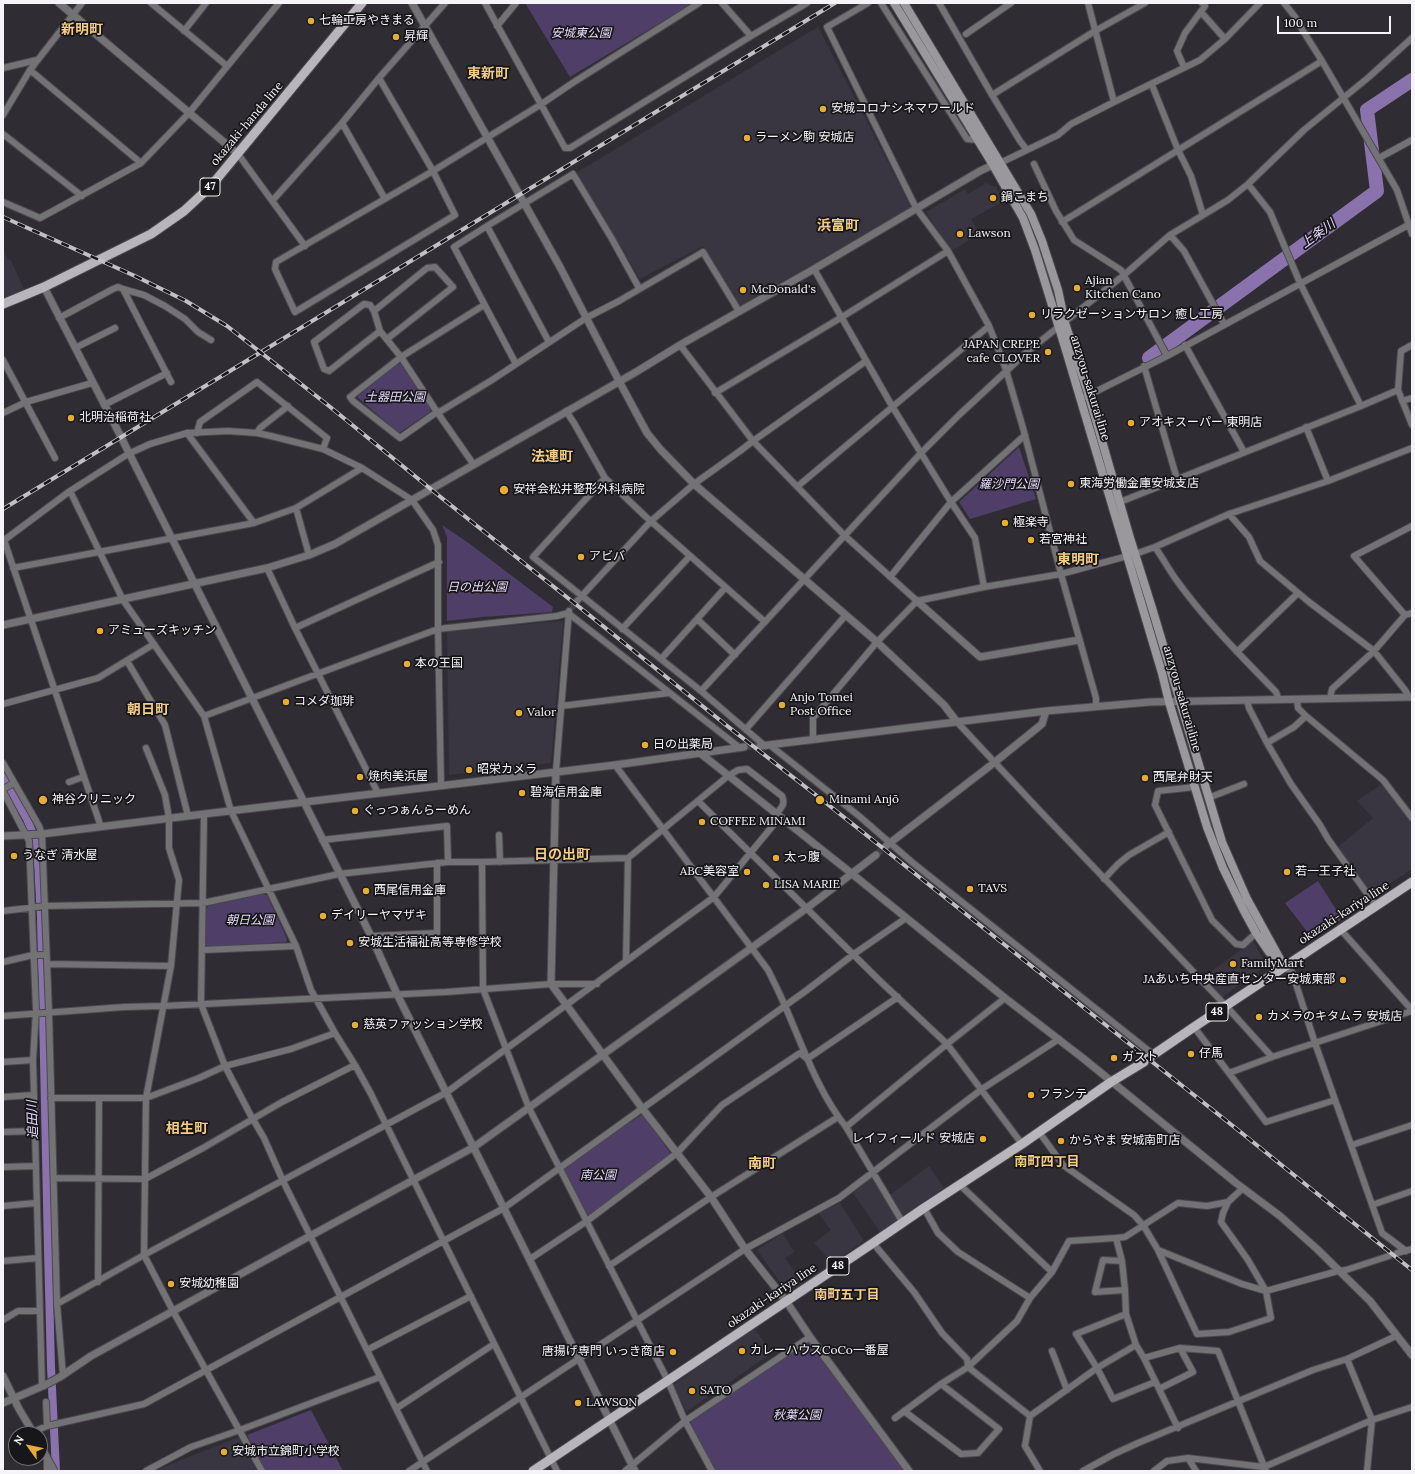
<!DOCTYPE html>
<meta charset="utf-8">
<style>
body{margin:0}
#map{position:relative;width:1415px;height:1474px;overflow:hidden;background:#2f2d33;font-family:Lora,serif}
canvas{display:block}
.frame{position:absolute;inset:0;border:4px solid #f5f4f8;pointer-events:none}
.north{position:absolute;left:8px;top:1426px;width:40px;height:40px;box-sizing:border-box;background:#171619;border:1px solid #706f72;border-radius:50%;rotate:303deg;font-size:11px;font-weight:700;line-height:16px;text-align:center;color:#f5f4f8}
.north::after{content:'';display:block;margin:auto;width:14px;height:18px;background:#e6ad36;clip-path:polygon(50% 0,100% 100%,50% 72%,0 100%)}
.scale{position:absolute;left:1277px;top:16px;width:114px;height:18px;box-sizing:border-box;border:2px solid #f5f4f8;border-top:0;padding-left:5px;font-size:12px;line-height:14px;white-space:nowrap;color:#f5f4f8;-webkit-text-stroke:3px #171619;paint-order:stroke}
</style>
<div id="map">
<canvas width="1415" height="1474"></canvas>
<div class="frame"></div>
<div class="north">N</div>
<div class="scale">100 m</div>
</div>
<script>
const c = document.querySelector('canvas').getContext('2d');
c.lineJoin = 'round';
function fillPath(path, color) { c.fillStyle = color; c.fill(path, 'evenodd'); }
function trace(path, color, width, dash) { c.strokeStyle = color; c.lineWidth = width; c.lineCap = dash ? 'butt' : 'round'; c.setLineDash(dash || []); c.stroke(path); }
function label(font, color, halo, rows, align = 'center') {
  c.font = font + ' Lora,"Noto Sans JP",serif'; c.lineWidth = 3.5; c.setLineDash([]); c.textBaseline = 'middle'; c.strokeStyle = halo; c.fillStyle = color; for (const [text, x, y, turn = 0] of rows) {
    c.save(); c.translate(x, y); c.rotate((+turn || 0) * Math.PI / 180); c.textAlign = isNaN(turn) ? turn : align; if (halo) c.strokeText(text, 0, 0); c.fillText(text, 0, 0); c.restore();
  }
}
fillPath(new Path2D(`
 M 818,27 L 911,207 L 740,306 L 703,246 L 640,279 L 576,173 Z
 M 986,183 L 996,187 L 1004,201 L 971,219 L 980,234 L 951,251 L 926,212 L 965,189 L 968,194 Z
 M 3,248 L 8,260 L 10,259 L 25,291 L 3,300 Z
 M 563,621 L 551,763 L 449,775 L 447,631 Z
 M 1380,785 L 1384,786 L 1412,825 L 1412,869 L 1372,895 L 1338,847 L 1373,818 L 1357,801 Z
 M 1253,941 L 1263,959 L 1259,971 L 1221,998 L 1202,978 L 1238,952 L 1245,948 Z
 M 929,1166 L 944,1188 L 903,1215 L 890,1195 Z
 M 871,1177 L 898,1220 L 880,1232 L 853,1193 Z
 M 840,1203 L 864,1241 L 832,1263 L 814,1243 L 831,1230 L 818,1213 Z
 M 783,1233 L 794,1252 L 785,1258 L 803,1284 L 787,1292 L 757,1250 Z
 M 754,1328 L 772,1353 L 687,1411 L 672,1386 L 730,1344 Z
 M 239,1437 L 257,1471 L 159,1471 L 161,1468 Z`), '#3a3641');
fillPath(new Path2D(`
 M 525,3 L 693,3 L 570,77 Z
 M 397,364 L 401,364 L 431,409 L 430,412 L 399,433 L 357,397 Z
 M 1019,447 L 1036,499 L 970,519 L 959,502 Z
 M 442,525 L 470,544 L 553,607 L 552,612 L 483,617 L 447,621 L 447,537 Z
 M 1318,881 L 1342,919 L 1312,938 L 1285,903 Z
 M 263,894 L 267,895 L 287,939 L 286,942 L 208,947 L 205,944 L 206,910 L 208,906 Z
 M 643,1114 L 671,1154 L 587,1221 L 559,1168 Z
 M 809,1342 L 811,1343 L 905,1471 L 716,1471 L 690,1424 L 692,1420 Z
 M 311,1410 L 343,1471 L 265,1471 L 247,1435 Z`), '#4f3e67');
trace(new Path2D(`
 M 3,777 L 27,819 L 37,844 L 41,918 L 48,1251 L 51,1367 L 56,1471`), '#8a72ac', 8);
trace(new Path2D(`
 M 1149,358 L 1377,191 L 1367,110 L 1412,80`), '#8a72ac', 14);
trace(new Path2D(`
 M 570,610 L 577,601`), '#434147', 6, [6, 3]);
trace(new Path2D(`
 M 744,747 L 760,746
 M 876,855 L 886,846`), '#434147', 7, [7, 3.5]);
const minor = new Path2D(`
 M 151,3 L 227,66
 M 485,3 L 565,148 L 570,148 L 751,36
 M 722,3 L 751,36 L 807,3
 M 868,3 L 827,27 L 916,208 L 948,251 L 989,326 L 999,351 L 1006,370 L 1023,428 L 1061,574 L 1096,698 L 1096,707
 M 881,3 L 967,139 L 978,140
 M 939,3 L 992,95 L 1020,141 L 1027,150
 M 1088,3 L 1114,102
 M 1284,3 L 1296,18 L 1300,26 L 1322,61 L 1397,190 L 1412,234
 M 1201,12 L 1225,39
 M 497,26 L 516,3
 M 184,31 L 206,3
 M 966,34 L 1011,3
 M 1184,67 L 1177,51 L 1185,33 L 1205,6 L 1202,3
 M 3,68 L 37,60
 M 30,70 L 141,163
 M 379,78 L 433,171 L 455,215 L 295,312 L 275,269 L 276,262 L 433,171 L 540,105 L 574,82 L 699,3
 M 1152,85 L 1178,150 L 1191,176 L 1203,215
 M 992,95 L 1095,31 L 1145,3
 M 3,115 L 30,70 L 82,3
 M 342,123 L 385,199
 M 3,134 L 82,196
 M 238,154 L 305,246
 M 1379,158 L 1412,140
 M 1034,164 L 1056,211 L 1074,240 L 1121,270 L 1167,356
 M 996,165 L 1058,135 L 1071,124 L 1114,102 L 1200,60 L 1225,39 L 1260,3
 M 1248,184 L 1270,212 L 1300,283 L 1361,406
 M 273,200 L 342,123 L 379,78 L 445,3
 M 3,202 L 40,218 L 141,163 L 189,113 L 279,3
 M 1062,222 L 1322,61
 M 487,226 L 549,342
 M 1170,235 L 1184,251 L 1224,324
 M 814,269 L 892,406 L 951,502 L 975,538 L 984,587
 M 123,289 L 144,295 L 165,306 L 185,319 L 198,332 L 211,340
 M 484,305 L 401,357 L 350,397 L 353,401 L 400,438 L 437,412 L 441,411 L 492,380 L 586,318 L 619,301 L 703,252 L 734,303 L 739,312
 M 374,311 L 427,268 L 435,267 L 453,287 L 387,339
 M 59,318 L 113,289 L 118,287 L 123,289 L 171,382
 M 380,331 L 329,371 L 324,369 L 314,342 L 364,304 L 370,305 L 374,311 L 380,331 L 401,357 L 437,412 L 474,465
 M 680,345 L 753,441 L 844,535 L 917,601
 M 1185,345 L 1244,452
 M 75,348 L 115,328
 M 3,360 L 55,458
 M 516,364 L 454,247 L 487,226 L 573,174 L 612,239 L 639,288
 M 1144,366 L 1177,479
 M 1398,390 L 1401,351 L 1412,345
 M 715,393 L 842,317 L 948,251
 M 1085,397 L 1167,356 L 1412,223
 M 1402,401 L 1412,398
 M 104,405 L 167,373
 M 566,411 L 574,423 L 605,478 L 645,516 L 765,622
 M 3,413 L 26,402 L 92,383
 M 1306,427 L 1328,481
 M 187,433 L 254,523
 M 197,433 L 200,422 L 257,382 L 327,438 L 323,449
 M 257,433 L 260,428 L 288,406
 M 605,478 L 533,557 L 701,691 L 765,746
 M 798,486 L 989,326
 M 70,491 L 123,600 L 204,716 L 231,811 L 296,946 L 311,990 L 335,1033 L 355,1065 L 371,1094 L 557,1471
 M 1120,502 L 1361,406 L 1398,390 L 1412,425
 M 296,508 L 309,555
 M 1229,514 L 1249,537 L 1260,561 L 1309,602 L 1374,651 L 1405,690 L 1409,697
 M 4,540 L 101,827
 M 3,541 L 70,491 L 128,454 L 150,444 L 187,433 L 228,431 L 257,433 L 271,436 L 323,449 L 362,468 L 412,500 L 433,530 L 438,545 L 438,629 L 441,785
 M 1155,547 C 1162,557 1168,568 1175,578 C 1204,619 1241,656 1276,692 L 1279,700
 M 13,568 L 254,523 L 296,508 L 362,468
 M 267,568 L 295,628 L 378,793
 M 890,577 L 951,502 L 1025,435
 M 577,601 L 651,521 L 694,484 L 740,451 L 753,441 L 866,361
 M 568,613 L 740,748
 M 1405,615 L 1354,556 L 1412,526
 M 697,619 L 735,655
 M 295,628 L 439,562
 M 622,629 L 690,556
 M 1237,652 L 1298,593
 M 661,659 L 725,588
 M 127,661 L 165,725 L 188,816
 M 701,691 L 921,453 L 959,415 L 1028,351 L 1124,275 L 1170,235 L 1228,200 L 1248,184 L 1304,130 L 1369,77 L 1412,38
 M 1330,699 L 1332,689 L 1374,651 L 1405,615 L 1412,613
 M 1247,700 L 1249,708 L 1267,743 L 1291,784 L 1320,825 L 1328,839 L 1376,906
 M 1297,700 L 1298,708 L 1306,716 L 1383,780 L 1412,818
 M 3,704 L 98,678 L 154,644
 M 561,706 L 669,693
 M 204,716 L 438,629 L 557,616 L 568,613
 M 957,722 L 1041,812 L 1226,1006 L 1272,1057
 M 746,729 L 846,615
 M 813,739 L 813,718 L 877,642 L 917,601 L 984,587 L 1061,574 L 1135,554 L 1155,547 L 1229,514 L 1328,481 L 1412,448
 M 1267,743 L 1294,727 L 1306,716
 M 771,746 L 859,816 L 913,863 L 1154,1055
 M 146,748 L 165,795 L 169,818 L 169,848 L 179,880 L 171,966 L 146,1098 L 144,1255 L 173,1311 L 262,1471
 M 3,763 L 39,826 L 42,834 L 49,1013 L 57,1304 L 63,1375
 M 615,765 L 768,970 C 774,982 780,994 785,1006 C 803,1047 818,1092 846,1127 L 903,1223
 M 556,771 L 569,611
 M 69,782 L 83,777
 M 1195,787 L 1158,791 L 1155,805 L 1212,920 L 1236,944 L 1243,945 L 1256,933
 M 3,789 L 14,783
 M 3,791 L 29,841 L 36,1010 L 33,1060 L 42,1386
 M 1208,798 L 1244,784
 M 698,801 L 880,981 L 947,1044 L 846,1127
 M 204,814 L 201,1004 L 225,1066 L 251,1116 L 264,1138 L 283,1181 L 427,1471
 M 499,835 L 500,862
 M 322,840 L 447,826 L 448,862
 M 482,862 L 483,989 L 529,1108 L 668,1381 L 685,1421 L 712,1471
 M 1104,879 L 1118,864 L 1129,855 L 1169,832
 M 3,911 L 45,906 L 203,903 L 339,874 L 448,862 L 482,862 L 628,858 L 728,776 L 738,770 L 747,769 L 782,796 C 786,804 781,808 776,814
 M 1341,930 L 1412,1010
 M 371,936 L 437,933 L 437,863
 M 202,950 L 296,946
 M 626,961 L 628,858
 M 3,962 L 33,955 L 46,955
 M 47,964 L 171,966
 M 1284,967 L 1292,972 L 1294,978 L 1315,1043 L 1382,1233 L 1406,1251
 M 1005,998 L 947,1044 L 1022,1144
 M 3,1016 L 124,1007 L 163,1006 L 446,992 L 551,984 L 597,984
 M 1194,1027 L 1266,1122 L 1335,1100
 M 807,1059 L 898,997
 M 3,1062 L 33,1060
 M 1229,1073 L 1272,1057 L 1412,1011
 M 3,1097 L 33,1095
 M 51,1098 L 146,1098 L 199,1078 L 225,1066 L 291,1049 L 335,1033
 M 3,1132 L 35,1131
 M 1039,1132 L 1063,1165 L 1134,1215 L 1143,1225 L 1158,1250 L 1242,1284 L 1266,1291 L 1338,1271 L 1346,1270 L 1389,1256
 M 1352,1145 L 1412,1125
 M 3,1167 L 36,1166
 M 54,1178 L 145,1179 L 203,1148 L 282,1102 L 355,1065
 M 960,1185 L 1052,1272
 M 1372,1205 L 1412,1191
 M 3,1206 L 36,1203
 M 924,1208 L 938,1233 L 958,1252 L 1030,1298
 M 873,1243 L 914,1292 L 942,1333 L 967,1359 L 968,1367 L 1030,1416 L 1025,1446 L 1040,1471
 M 1158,1250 L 1197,1334 L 1229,1332 L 1271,1318 L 1266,1291 L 1248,1260 L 1221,1222 L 1223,1213 L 1228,1202
 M 1397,1253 L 1412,1249
 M 530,1259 L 587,1221 L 677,1153 L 722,1105 L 800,1053 L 806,1058
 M 3,1261 L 38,1258
 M 1122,1261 L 1103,1260 L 1095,1292 L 1125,1290
 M 609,1266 L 711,1197 L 838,1117
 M 98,1282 L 99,1098
 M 57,1304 L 144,1255 L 447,1092 L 714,897 L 780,817
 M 1126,1314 L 1076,1334 L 1097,1368 L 1113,1399 L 1155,1382
 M 3,1320 L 18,1311 L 40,1311
 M 1136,1345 L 1126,1314 L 1125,1290 L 1122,1261 L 1116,1238 L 1125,1237 L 1178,1203 L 1207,1206 L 1228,1202 L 1243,1188
 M 367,1350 L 471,1296
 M 1052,1351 L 1067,1390
 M 1144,1358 L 1180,1348 L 1218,1351 L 1266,1471
 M 1159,1389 L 1193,1372 L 1180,1348
 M 46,1402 L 47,1426
 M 397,1408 L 494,1344
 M 904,1411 L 961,1454 L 978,1453 L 999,1429 L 941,1384
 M 1030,1416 L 1097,1368 L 1136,1345 L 1144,1358 L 1178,1428
 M 895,1418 L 941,1384 L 968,1367 L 1017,1321 L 1030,1298 L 1052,1272 L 1069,1241 L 1116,1238
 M 33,1432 L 47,1426 L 144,1404 L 504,1208 L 807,990 L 854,954 L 906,918
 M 1188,1458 L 1196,1471
 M 47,1471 L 47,1459
 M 146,1471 L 191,1447 L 240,1430 L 380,1377
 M 409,1471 L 745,1249 L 839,1198 L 982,1089 L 1059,1039
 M 625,1471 L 685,1421 L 810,1337
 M 1083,1471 L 1114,1454 L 1138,1443 L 1313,1370 L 1347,1359 L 1396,1336
 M 1154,1471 L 1167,1461 L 1188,1458 L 1264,1467 L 1372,1420 L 1347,1359
 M 1367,1471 L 1372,1420 L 1412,1407`);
const tertiary = new Path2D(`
 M 59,3 L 238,154
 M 412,3 L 560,267 L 619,381 L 647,433 L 661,450 L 694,484 L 877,642 L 944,705 L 957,722
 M 44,287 L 119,433 L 304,802 L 371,936 L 397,994 L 635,1471
 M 917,601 L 980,657 L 1079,640
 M 3,625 L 267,568 L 309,555 L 335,544 L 636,372 L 680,345 L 814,269 L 980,171 L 993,165
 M 760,746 L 1046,711 L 1150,702 L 1412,697
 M 700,753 L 851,873 L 1005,998 L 1084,1059 L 1236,1183 L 1280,1216 L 1317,1249 L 1370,1301 L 1412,1355
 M 556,771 L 551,984 L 642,1108 L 711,1197 L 745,1249 L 786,1301 L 810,1337 L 909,1471
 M 3,836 L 42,834 L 204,814 L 615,765 L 744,747
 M 886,846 L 995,762 L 1042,724 L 1046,711
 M 3,1376 L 19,1409 L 34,1434
 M 3,1403 L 45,1385 L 60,1377 L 91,1356 L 310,1236 L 474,1147 L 807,908 L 876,855
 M 40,1445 L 54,1471`);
const secondary = new Path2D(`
 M 894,3 L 993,165 L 1023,218 L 1035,250 L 1065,347 L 1162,673 L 1169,702 L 1207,827 L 1223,868 L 1243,909 L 1256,933 L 1269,952 L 1284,967
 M 904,3 L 1031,214 L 1042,241 L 1058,290 L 1065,323 L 1089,396 L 1130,538 L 1152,608 L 1222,842 L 1247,899 L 1281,961`);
const primary = new Path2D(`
 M 3,304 L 44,287 L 151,234 L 184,211 L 211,186 L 362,3
 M 1150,1057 L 1194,1027 L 1412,882
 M 533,1471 L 873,1243 L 924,1208 L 1022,1144 L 1111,1082 L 1144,1062`);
trace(minor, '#4b494f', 8);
trace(tertiary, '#4b494f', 9);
trace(secondary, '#4b494f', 10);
trace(primary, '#4b494f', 11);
trace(minor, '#737275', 6);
trace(tertiary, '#737275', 7);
trace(secondary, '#9a989d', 8);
trace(primary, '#b8b5bc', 9);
const rail = new Path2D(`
 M 3,217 L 135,276 L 186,301 L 227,326 L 329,406 L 443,499 L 583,610 L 726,725 L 821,799 L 1238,1130 L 1412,1270
 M 3,509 L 835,3`);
trace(rail, '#c1c0c4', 4);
trace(rail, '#171619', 2.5, [8]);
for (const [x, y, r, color] of [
 [311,21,4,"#e6ad36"],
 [396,37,4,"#e6ad36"],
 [823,109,4,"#e6ad36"],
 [747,138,4,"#e6ad36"],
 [993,198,4,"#e6ad36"],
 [960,234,4,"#e6ad36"],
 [1077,288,4,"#e6ad36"],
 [743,290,4,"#e6ad36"],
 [1032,315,4,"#e6ad36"],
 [1048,352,4,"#e6ad36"],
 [71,418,4,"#e6ad36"],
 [1131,423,4,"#e6ad36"],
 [1071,484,4,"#e6ad36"],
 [504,490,5,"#e6ad36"],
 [1005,523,4,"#e6ad36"],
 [1031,540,4,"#e6ad36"],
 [581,557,4,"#e6ad36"],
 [100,631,4,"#e6ad36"],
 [407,664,4,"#e6ad36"],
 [286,702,4,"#e6ad36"],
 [782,705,4,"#e6ad36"],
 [519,713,4,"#e6ad36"],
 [645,745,4,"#e6ad36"],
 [469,770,4,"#e6ad36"],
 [360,777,4,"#e6ad36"],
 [1145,778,4,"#e6ad36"],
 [522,793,4,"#e6ad36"],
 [43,800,5,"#e6ad36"],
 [820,800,5,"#e6ad36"],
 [355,811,4,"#e6ad36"],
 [702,822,4,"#e6ad36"],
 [14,856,4,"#e6ad36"],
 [776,858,4,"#e6ad36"],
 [747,872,4,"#e6ad36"],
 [1287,872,4,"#e6ad36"],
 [766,885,4,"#e6ad36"],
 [970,889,4,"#e6ad36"],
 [366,891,4,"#e6ad36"],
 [323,916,4,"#e6ad36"],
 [350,943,4,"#e6ad36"],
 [1233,964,4,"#e6ad36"],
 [1343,980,4,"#e6ad36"],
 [1259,1017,4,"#e6ad36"],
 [355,1025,4,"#e6ad36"],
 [1191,1054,4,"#e6ad36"],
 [1114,1058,4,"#e6ad36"],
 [1031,1095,4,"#e6ad36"],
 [983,1139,4,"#e6ad36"],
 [1061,1141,4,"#e6ad36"],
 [171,1284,4,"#e6ad36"],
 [742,1351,4,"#e6ad36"],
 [673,1352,4,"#e6ad36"],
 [692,1391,4,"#e6ad36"],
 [578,1403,4,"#e6ad36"],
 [224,1452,4,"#e6ad36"]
]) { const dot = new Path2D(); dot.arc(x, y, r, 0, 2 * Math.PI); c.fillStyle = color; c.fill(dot); trace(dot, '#171619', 1.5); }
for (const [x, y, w] of [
 [210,187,20],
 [1217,1012,22],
 [838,1266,22]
]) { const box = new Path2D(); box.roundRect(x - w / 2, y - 9, w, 18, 3); c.fillStyle = '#171619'; c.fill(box); trace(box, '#f5f4f8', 1); }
label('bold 11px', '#f5f4f8', null, [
 ["47",210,187],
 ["48",1217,1012],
 ["48",838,1266]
]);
label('12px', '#f5f4f8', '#171619', [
 ["七輪工房やきまる",319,21],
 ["昇輝",404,37],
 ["安城コロナシネマワールド",831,109],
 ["ラーメン駒 安城店",755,138],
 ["鍋こまち",1001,198],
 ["Lawson",968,234],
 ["Ajian",1085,281],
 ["Kitchen Cano",1085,295],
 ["McDonald's",751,290],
 ["リラクゼーションサロン 癒し工房",1040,315],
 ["JAPAN CREPE",1040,345,"right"],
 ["cafe CLOVER",1040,359,"right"],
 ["北明治稲荷社",79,418],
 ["アオキスーパー 東明店",1139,423],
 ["東海労働金庫安城支店",1079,484],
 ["安祥会松井整形外科病院",513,490],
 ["極楽寺",1013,523],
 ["若宮神社",1039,540],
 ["アビバ",589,557],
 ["アミューズキッチン",108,631],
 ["本の王国",415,664],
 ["Anjo Tomei",790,698],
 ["Post Office",790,712],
 ["コメダ珈琲",294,702],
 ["Valor",527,713],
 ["日の出薬局",653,745],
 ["昭栄カメラ",477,770],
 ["焼肉美浜屋",368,777],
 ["西尾弁財天",1153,778],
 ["碧海信用金庫",530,793],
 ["神谷クリニック",52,800],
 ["Minami Anjō",829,800],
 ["ぐっつぁんらーめん",363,811],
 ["COFFEE MINAMI",710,822],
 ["うなぎ 清水屋",22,856],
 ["太っ腹",784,858],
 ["ABC美容室",739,872,"right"],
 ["若一王子社",1295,872],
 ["LISA MARIE",774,885],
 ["TAVS",978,889],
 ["西尾信用金庫",374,891],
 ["デイリーヤマザキ",331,916],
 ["安城生活福祉高等専修学校",358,943],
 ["FamilyMart",1241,964],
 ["JAあいち中央産直センター安城東部",1335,980,"right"],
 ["カメラのキタムラ 安城店",1267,1017],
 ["慈英ファッション学校",363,1025],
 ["仔馬",1199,1054],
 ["ガスト",1122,1058],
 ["フランテ",1039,1095],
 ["レイフィールド 安城店",975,1139,"right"],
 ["からやま 安城南町店",1069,1141],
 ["安城幼稚園",179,1284],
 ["カレーハウスCoCo一番屋",750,1351],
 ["唐揚げ専門 いっき商店",665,1352,"right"],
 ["SATO",700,1391],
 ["LAWSON",586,1403],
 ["安城市立錦町小学校",232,1452]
], 'left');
label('italic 12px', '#e6d9fb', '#171619', [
 ["安城東公園",581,34],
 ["土器田公園",395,398],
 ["羅沙門公園",1009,485],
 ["日の出公園",477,588],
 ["朝日公園",250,921],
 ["南公園",598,1176],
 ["秋葉公園",797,1416]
]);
label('12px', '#f5f4f8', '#171619', [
 ["okazaki-handa line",247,124,-50],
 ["anzyou-sakurai line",1090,388,73],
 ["anzyou-sakurai line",1182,699,74],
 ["okazaki-kariya line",1344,913,-33],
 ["okazaki-kariya line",772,1296,-34]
]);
label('italic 13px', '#e3d6f9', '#171619', [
 ["上条川",1318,234,-36],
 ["追田川",33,1120,-92]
]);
label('bold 13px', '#f4cc85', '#171619', [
 ["南町四丁目",1047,1162],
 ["南町五丁目",847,1295]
]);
label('bold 14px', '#f4cc85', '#171619', [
 ["新明町",82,30],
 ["東新町",488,74],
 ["浜富町",838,226],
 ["法連町",552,457],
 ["東明町",1078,560],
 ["朝日町",148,710],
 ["日の出町",562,855],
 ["相生町",187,1129],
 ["南町",762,1164]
]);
</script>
